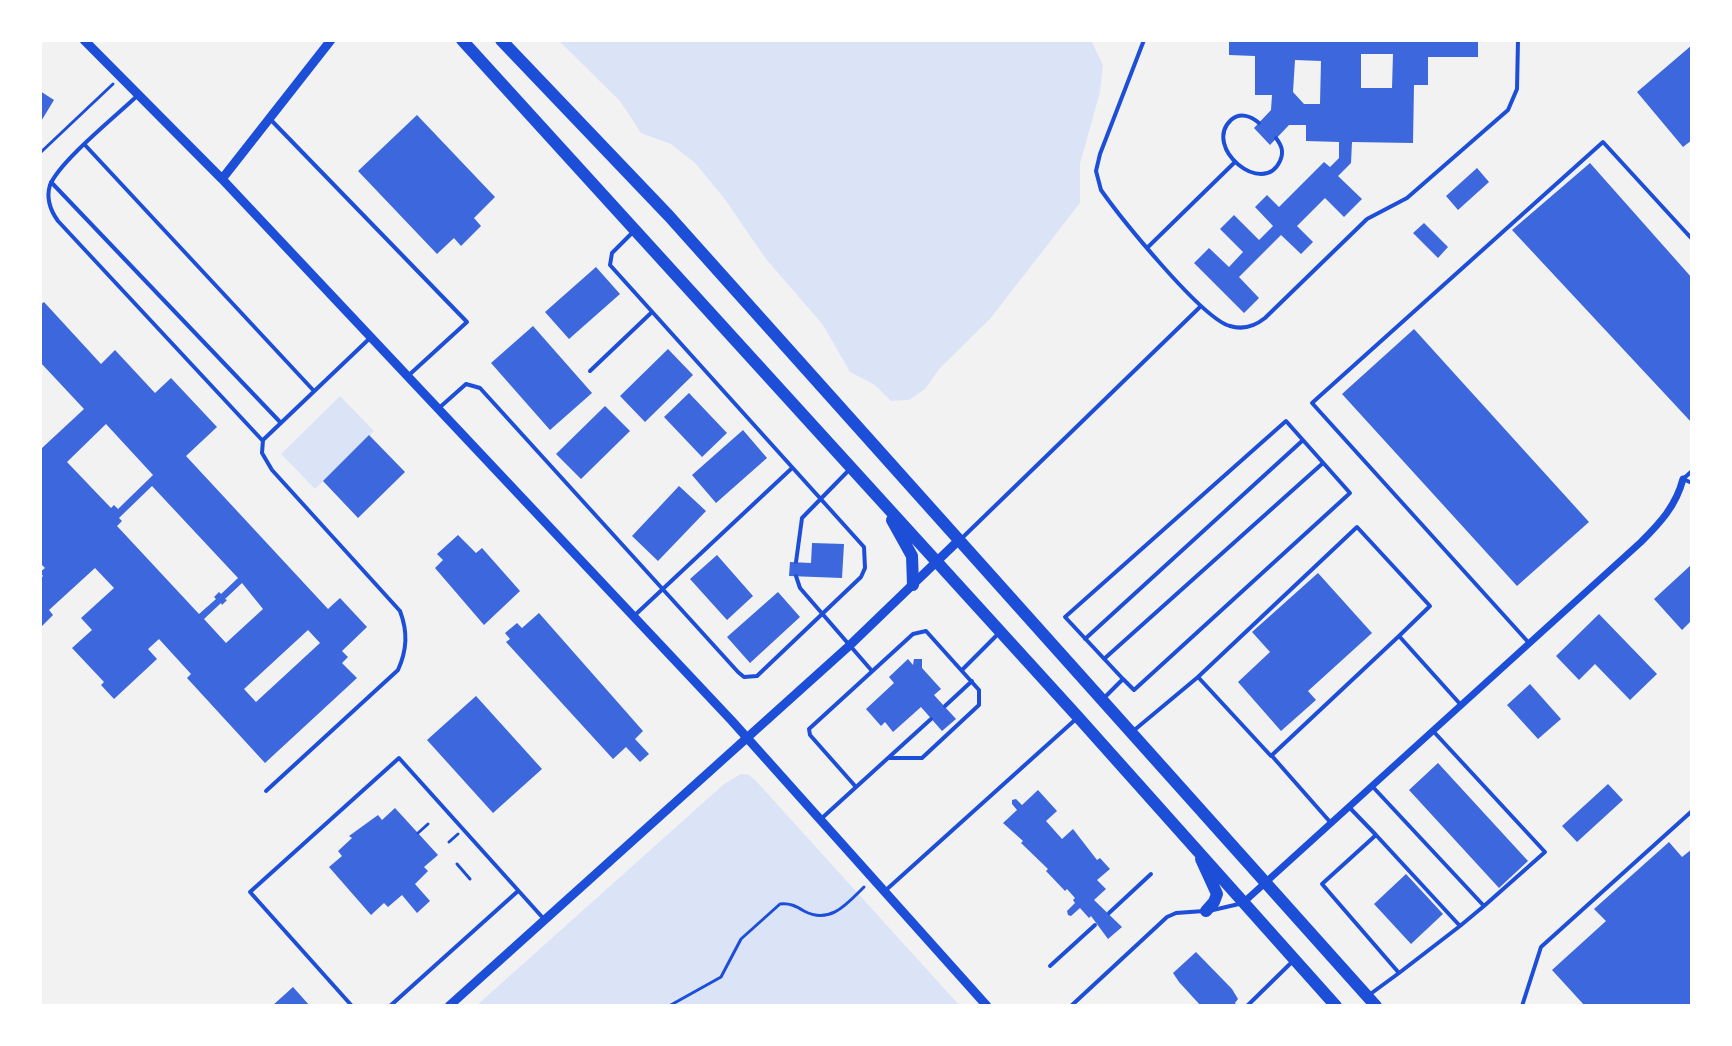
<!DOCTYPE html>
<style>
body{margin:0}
#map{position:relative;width:1732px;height:1046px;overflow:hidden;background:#f2f2f2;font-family:Georgia,serif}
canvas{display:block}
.frame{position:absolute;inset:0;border:42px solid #fff;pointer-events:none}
</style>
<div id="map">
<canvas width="1732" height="1046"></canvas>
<div class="frame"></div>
</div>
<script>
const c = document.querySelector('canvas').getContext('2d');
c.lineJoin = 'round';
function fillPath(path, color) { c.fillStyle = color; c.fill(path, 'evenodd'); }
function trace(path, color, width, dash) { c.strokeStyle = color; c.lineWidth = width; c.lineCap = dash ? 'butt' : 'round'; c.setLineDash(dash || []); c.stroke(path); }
fillPath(new Path2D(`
 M 558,40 L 1091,40 L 1103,65 L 1100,92 L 1080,164 L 1080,203 L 990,319 L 940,368 L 925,389 L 909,400 L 891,401 L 875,385 L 850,372 L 823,325 L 766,259 L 724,198 L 695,163 L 671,144 L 641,133 L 620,101 Z
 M 340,396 L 374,431 L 315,489 L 281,454 Z
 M 741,774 L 749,775 L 757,782 L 960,1006 L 476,1006 L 724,784 Z`), '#dbe4f7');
fillPath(new Path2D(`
 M 1229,40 L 1478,40 L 1478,57 L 1428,57 L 1428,85 L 1414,85 L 1413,143 L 1352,142 L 1351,163 L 1338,176 L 1362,199 L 1344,217 L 1325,198 L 1297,226 L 1313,242 L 1301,254 L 1281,235 L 1239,277 L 1259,298 L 1244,313 L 1194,263 L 1209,248 L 1229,267 L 1243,252 L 1220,229 L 1234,215 L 1259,240 L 1273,226 L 1255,207 L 1267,195 L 1279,207 L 1324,162 L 1330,167 L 1339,158 L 1339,142 L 1306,141 L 1306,125 L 1289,125 L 1270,145 L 1254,128 L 1271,110 L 1272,95 L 1255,95 L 1255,56 L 1229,55 ZM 1361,54 L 1393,54 L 1392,88 L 1361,88 ZM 1295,60 L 1321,61 L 1320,104 L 1304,104 L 1293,92 Z
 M 1692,45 L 1692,140 L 1683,147 L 1637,92 Z
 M 40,91 L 54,100 L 40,123 Z
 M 417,115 L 495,197 L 474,218 L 481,226 L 461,246 L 454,238 L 437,254 L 358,171 Z
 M 1590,163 L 1692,278 L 1692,423 L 1512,230 Z
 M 1477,168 L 1489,182 L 1458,210 L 1446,196 Z
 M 1424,223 L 1448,247 L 1438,258 L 1413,233 Z
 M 596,267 L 620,294 L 569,339 L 545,312 Z
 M 44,302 L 101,364 L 115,350 L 155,393 L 171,378 L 217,427 L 186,456 L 328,609 L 340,598 L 367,627 L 342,651 L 348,657 L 342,663 L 357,678 L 265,763 L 187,678 L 191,674 L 159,639 L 148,649 L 157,659 L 114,699 L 101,685 L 104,682 L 72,648 L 92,630 L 81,618 L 114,588 L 95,568 L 49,610 L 53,615 L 40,628 L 40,579 L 43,576 L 40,572 L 45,568 L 40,563 L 40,446 L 42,448 L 84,409 L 40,362 L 40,305 ZM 106,424 L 153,475 L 118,509 L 114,505 L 111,508 L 67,462 ZM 152,486 L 238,578 L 221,594 L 219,592 L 214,597 L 216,599 L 199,614 L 117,526 L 122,521 L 119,518 ZM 242,583 L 263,609 L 226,643 L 204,619 L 221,603 L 222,605 L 227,600 L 225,599 ZM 308,630 L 320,643 L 256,702 L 244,689 Z
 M 533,326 L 592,393 L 550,430 L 491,363 Z
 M 1414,329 L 1589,522 L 1517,586 L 1342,394 Z
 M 668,349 L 693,375 L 645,422 L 620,396 Z
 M 689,393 L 727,433 L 702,457 L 664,417 Z
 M 605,406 L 630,431 L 581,479 L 556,454 Z
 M 743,430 L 767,458 L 716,503 L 692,475 Z
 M 369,435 L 405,472 L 358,518 L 323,481 Z
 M 679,486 L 706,511 L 658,561 L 632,536 Z
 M 458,535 L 476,553 L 482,548 L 520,591 L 484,625 L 435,568 L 443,560 L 437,554 Z
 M 812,543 L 844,544 L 842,578 L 789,576 L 790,562 L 811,563 Z
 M 717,555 L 753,596 L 727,620 L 690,579 Z
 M 1692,564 L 1692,620 L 1682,630 L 1654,599 Z
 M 1318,573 L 1372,633 L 1308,691 L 1316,700 L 1281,731 L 1238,682 L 1270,652 L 1252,632 Z
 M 778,592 L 800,617 L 750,663 L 727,637 Z
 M 539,613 L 643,731 L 635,739 L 649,754 L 640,762 L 626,747 L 613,759 L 506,642 L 510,639 L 505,633 L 517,623 L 522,628 Z
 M 1599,614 L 1657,674 L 1630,700 L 1595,664 L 1579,680 L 1556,656 Z
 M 908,659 L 913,665 L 914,659 L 922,659 L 922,668 L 941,689 L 934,695 L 956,719 L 942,731 L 921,707 L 893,732 L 885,722 L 881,726 L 866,709 L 894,683 L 889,677 Z
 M 1530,684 L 1561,719 L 1538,739 L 1507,705 Z
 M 476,696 L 542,769 L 493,813 L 427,740 Z
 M 1438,763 L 1528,861 L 1499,888 L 1409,790 Z
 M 1608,784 L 1623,800 L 1577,842 L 1562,826 Z
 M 1038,790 L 1057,811 L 1046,821 L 1062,839 L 1073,829 L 1097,860 L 1100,858 L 1110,869 L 1097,880 L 1106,889 L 1094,900 L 1122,927 L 1108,939 L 1091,916 L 1089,918 L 1080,908 L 1071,916 L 1068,915 L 1067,911 L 1075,903 L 1073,900 L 1075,898 L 1067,889 L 1065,891 L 1046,871 L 1048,869 L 1021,843 L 1023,841 L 1003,823 L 1017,810 L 1012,804 L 1012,800 L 1016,799 L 1022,805 Z
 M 395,808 L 438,855 L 424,867 L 428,871 L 415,884 L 430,901 L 417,913 L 402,895 L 388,907 L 384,903 L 371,915 L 329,867 L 342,856 L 338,851 L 352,838 L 349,836 L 378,815 L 382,820 Z
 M 1669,842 L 1682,857 L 1692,849 L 1692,1004 L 1689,1006 L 1585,1006 L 1552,970 L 1606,921 L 1594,909 Z
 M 1406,874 L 1443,914 L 1411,944 L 1374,904 Z
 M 1196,952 L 1232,989 L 1238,999 L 1235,1003 L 1237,1006 L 1201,1006 L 1179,982 L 1173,973 Z
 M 293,987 L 310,1006 L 272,1006 Z`), '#3d67dc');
trace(new Path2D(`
 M 40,153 L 113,84
 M 418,833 L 428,824
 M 449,842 L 458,834
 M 457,864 L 470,879
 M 669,1006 L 721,977 L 741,939 L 780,904 C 790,903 796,906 804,911 C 830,925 847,904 864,887`), '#1d4ed8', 3);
trace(new Path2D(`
 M 1144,40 L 1100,154 L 1096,171 L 1101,190 C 1120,217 1202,319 1230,326 C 1243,330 1255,326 1265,318 L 1367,219 L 1407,198 L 1508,110 L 1517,89 L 1518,40
 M 137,96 C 116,116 60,161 50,185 C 46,198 50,210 58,221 L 262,440
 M 271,120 L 467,322 L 409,375
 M 1259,123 C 1251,116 1240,112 1231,120 C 1202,147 1263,198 1280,161 C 1284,152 1282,146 1276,138
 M 85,145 L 314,391
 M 51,182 L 281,423
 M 1148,247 L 1235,162
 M 590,371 L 652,312
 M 439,408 L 466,384 L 480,388 L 738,672 L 744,677 L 757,676 L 861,577 L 865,568 L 864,547 L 610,265 L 612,253 L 632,233
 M 1692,471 L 1683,479 L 1692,483
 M 961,539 L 1200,307
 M 796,562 L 802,518 L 850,469
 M 796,576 L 800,588 L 872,671
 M 635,615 L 791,469
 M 1085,639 L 1302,441
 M 1529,643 L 1312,403 L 1603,142 L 1692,239
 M 1104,659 L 1323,463
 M 962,670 L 997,635
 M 1198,677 L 1357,527 L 1430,606 L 1399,636
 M 1104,698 L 1123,679 L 1134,690 L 1350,493 L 1286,421 L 1065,617 L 1123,679
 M 945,706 L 972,681
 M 1132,732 L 1198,677 L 1271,756 L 1399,636 L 1461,705
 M 1272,756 L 1331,823
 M 1372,786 L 1484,906 L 1545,852 L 1434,732
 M 856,787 L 810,735 L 809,729 L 913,634 L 926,631 L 979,690 L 979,705 L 922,758 L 888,758
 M 266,791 L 398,670 C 407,650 408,632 400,611 L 272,470 L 262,453 L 263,440 L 369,339
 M 1349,807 L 1376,835 L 1322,884 L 1399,973 L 1369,995
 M 822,818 L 931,719
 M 1376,835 L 1460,926 L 1399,973
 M 886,890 L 1076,719
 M 1213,910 L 1239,904
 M 1109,913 L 1151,874
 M 1460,926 L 1484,906
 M 1050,966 L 1095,925
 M 352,1006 L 250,892 L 399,758 L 543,918
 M 390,1006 L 518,891
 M 1071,1006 L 1167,917 L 1176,913 L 1204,911
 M 1247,1006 L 1294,960
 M 1522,1006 L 1541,947 L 1692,811`), '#1d4ed8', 4);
trace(new Path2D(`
 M 1244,902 L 1641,542 C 1660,523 1676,506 1683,479`), '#1d4ed8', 7);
trace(new Path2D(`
 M 84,40 L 222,179 L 732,721 L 987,1006
 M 222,179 L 331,40
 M 449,1006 L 849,646 L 959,540`), '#1d4ed8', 9);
trace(new Path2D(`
 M 462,40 L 1078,717 L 1336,1006
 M 501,40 L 669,216 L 1376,1006
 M 892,520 L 912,556 L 913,585
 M 1201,859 L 1217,894 L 1214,902 L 1206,911`), '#1d4ed8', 12);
</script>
